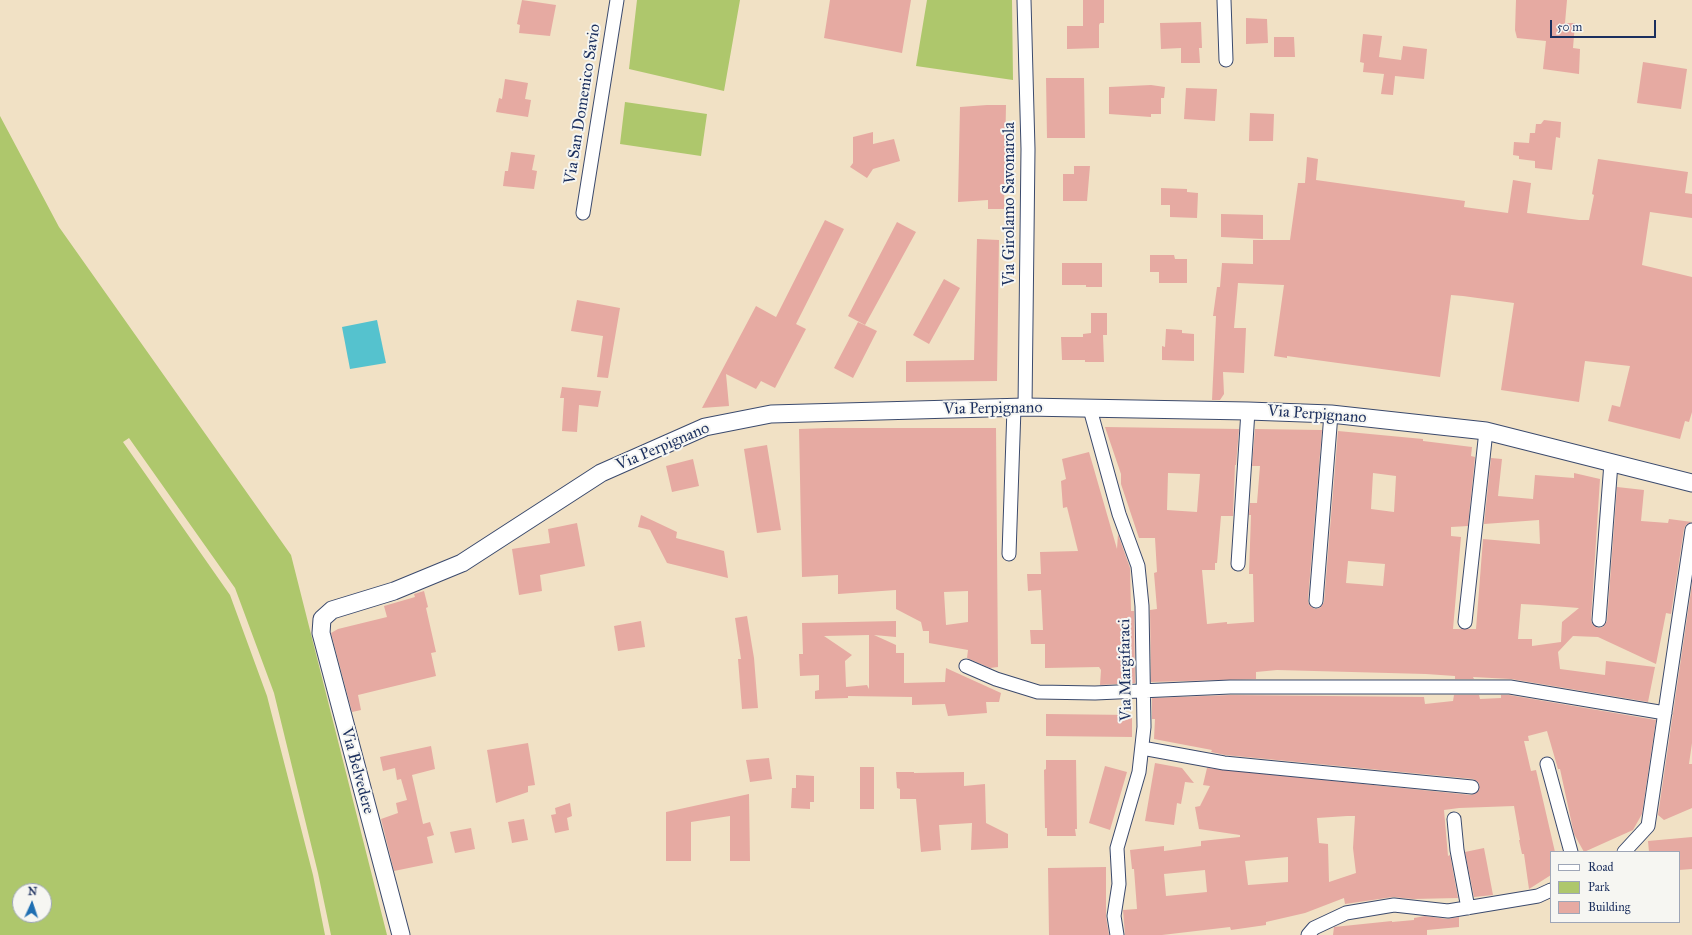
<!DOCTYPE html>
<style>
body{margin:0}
#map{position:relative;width:1692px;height:935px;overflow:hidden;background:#f1e1c5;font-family:"IM FELL Great Primer",serif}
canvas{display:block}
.legend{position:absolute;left:1550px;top:851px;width:130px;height:72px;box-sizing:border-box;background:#f6f6f2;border:1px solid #9ea6b7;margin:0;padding:5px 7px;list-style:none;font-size:12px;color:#1b2f5e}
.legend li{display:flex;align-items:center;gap:8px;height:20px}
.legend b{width:20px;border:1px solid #9ea6b7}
.north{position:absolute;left:12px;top:883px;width:40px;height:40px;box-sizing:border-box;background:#f6f6f2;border:1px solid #9ea6b7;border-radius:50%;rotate:3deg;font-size:11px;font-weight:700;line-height:16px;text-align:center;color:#1b2f5e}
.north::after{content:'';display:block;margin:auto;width:14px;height:18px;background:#1f6fb2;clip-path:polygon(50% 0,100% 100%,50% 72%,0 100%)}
.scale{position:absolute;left:1550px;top:20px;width:106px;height:18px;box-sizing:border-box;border:2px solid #1b2f5e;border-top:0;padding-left:5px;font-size:12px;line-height:14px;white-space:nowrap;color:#1b2f5e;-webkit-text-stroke:3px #f6f6f2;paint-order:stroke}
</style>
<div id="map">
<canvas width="1692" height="935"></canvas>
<ul class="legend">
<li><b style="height:5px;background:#fff"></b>Road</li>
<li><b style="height:11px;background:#aec76c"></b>Park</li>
<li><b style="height:11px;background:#e6aaa2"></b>Building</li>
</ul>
<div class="north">N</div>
<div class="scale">50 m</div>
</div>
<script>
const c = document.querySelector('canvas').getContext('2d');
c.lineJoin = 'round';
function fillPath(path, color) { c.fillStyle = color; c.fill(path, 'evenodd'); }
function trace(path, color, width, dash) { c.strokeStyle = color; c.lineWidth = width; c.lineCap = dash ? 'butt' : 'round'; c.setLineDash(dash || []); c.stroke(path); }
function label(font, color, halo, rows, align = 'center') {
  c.font = font + ' "IM FELL Great Primer",serif'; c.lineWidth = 4; c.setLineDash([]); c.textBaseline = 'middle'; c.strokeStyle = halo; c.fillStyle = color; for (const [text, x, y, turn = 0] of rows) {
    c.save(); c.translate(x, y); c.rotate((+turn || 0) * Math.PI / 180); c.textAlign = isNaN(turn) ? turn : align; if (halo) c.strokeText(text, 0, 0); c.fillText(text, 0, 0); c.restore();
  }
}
fillPath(new Path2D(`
 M 637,0 L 740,0 L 724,91 L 629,69 Z
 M 927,0 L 1012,0 L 1013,80 L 916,66 Z
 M 625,102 L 707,114 L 701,156 L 620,144 Z
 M 0,116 L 59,227 L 291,555 L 387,935 L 331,935 L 318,873 L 274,693 L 235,588 L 129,438 L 123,442 L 230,595 L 267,696 L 313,875 L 325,935 L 0,935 ZM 20,891 L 44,891 L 44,915 L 20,915 Z`), '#aec76c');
fillPath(new Path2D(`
 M 377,320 L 386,363 L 350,369 L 342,327 Z`), '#55c2ce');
fillPath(new Path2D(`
 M 522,0 L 556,5 L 550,36 L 519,33 L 520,25 L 517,24 Z
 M 830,0 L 911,0 L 902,53 L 824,38 Z
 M 1083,0 L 1104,0 L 1104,23 L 1100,23 L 1099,25 L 1099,48 L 1067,49 L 1067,26 L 1083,26 Z
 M 1516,0 L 1567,0 L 1565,23 L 1575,23 L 1573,48 L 1580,49 L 1579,74 L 1543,69 L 1546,41 L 1517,38 L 1515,30 Z
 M 1246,18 L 1267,19 L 1268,43 L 1246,44 Z
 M 1201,22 L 1202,48 L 1199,48 L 1200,63 L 1181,63 L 1181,48 L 1161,49 L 1160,23 Z
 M 1363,34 L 1382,36 L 1379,57 L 1401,60 L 1403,46 L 1427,49 L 1424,79 L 1395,76 L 1393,95 L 1381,94 L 1384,74 L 1363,72 L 1364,63 L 1360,62 Z
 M 1274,37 L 1294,37 L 1295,57 L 1274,57 Z
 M 1643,62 L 1687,69 L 1681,109 L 1637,103 Z
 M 1046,78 L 1084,78 L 1085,138 L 1047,138 Z
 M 505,79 L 528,83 L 525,99 L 531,100 L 528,117 L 496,112 L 499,98 L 502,99 Z
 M 1151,85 L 1165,87 L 1164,98 L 1161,98 L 1161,114 L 1151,114 L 1151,117 L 1109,114 L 1109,87 Z
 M 1186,88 L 1217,89 L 1215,121 L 1184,119 Z
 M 987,105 L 1006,105 L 1004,209 L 988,209 L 988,200 L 958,202 L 960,107 Z
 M 1250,113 L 1274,114 L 1273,141 L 1249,141 Z
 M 1544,120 L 1561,122 L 1560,138 L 1556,137 L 1552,170 L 1535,168 L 1535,161 L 1519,159 L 1519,156 L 1513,155 L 1514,142 L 1529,143 L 1530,133 L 1535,133 L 1536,124 L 1541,124 Z
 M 873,132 L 873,144 L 894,139 L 900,161 L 873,169 L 867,178 L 850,167 L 853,163 L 853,137 Z
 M 511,152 L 535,155 L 532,170 L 537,171 L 534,189 L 503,186 L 505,171 L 508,171 Z
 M 1307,157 L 1318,159 L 1316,180 L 1465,201 L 1464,207 L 1508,213 L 1513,180 L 1531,183 L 1527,213 L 1579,220 L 1589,220 L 1594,195 L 1592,194 L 1598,159 L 1688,172 L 1685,193 L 1692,194 L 1692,218 L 1650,212 L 1642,265 L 1692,277 L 1692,412 L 1689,422 L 1685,421 L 1680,439 L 1608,421 L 1612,405 L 1620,407 L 1630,366 L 1585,361 L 1579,402 L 1501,390 L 1514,303 L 1463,296 L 1451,295 L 1440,377 L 1287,356 L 1287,358 L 1274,356 L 1284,285 L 1238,283 L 1234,328 L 1246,328 L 1244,373 L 1223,372 L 1224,394 L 1220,400 L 1212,400 L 1216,316 L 1213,316 L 1217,287 L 1220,287 L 1222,263 L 1253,264 L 1253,240 L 1290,240 L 1298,183 L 1305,183 Z
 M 1074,166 L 1090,166 L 1087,201 L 1063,201 L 1063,174 L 1074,174 Z
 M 1161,188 L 1187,189 L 1187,192 L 1198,193 L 1197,218 L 1170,217 L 1170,205 L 1161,205 Z
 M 1221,214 L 1263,215 L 1263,239 L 1221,237 Z
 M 825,220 L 844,229 L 796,324 L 806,329 L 775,388 L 761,381 L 756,389 L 726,374 L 729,406 L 702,408 L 756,306 L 776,317 Z
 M 897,222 L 916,232 L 865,325 L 848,316 Z
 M 977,239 L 999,240 L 997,381 L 906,382 L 906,361 L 974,360 Z
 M 1150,255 L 1174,255 L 1175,259 L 1187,259 L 1187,283 L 1159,283 L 1159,272 L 1150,272 Z
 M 1062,263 L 1102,263 L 1102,287 L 1086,287 L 1086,285 L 1062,285 Z
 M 944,279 L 960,288 L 929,344 L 913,335 Z
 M 577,300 L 620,308 L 608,378 L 597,377 L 603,336 L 571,331 Z
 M 1091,313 L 1107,313 L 1107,335 L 1103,335 L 1104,362 L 1085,362 L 1085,360 L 1062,360 L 1061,337 L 1083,337 L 1083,334 L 1091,333 Z
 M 858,322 L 877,331 L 853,378 L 834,368 Z
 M 1166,329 L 1182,330 L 1182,333 L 1194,334 L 1194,361 L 1162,360 L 1162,346 L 1165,347 Z
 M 562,387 L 601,391 L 598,407 L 579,405 L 577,432 L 562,431 L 564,398 L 560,398 Z
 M 1105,427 L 1239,429 L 1236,465 L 1235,465 L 1233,516 L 1221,516 L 1217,563 L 1215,563 L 1215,570 L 1202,570 L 1207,624 L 1227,622 L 1227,624 L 1254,622 L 1253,574 L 1249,574 L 1251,515 L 1249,515 L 1250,503 L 1257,503 L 1260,466 L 1252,466 L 1255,429 L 1322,430 L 1308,600 L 1309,605 L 1315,609 L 1320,608 L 1324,602 L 1338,431 L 1423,439 L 1423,441 L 1472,447 L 1471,456 L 1475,457 L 1468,526 L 1451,527 L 1451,536 L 1461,537 L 1453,629 L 1476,629 L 1483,539 L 1540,544 L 1539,520 L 1484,524 L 1491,458 L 1502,459 L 1498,496 L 1533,499 L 1535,475 L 1574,478 L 1574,473 L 1600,479 L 1591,619 L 1592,624 L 1598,628 L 1603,627 L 1607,621 L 1617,487 L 1644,490 L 1641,521 L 1668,523 L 1669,519 L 1692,522 L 1686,525 L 1684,529 L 1671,614 L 1666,613 L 1656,664 L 1598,637 L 1573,636 L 1558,652 L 1560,669 L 1605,675 L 1606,661 L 1655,667 L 1648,702 L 1511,679 L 1473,677 L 1474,679 L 1455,679 L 1455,676 L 1426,674 L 1277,670 L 1256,672 L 1256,679 L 1151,682 L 1150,610 L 1157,609 L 1154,573 L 1157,572 L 1155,538 L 1139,538 L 1121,484 L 1121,474 ZM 1168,473 L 1200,474 L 1197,512 L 1167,510 ZM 1373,473 L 1396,476 L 1394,512 L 1371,509 ZM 1348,561 L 1385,564 L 1383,586 L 1346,583 ZM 1521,604 L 1539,605 L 1579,608 L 1562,622 L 1561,642 L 1532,646 L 1532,639 L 1518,639 Z
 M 829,428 L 996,428 L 998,667 L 990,668 L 967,658 L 968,650 L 929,643 L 929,631 L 923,631 L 921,622 L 896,609 L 896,590 L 838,594 L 838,575 L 802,577 L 799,429 ZM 968,591 L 968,622 L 946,625 L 944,592 Z
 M 767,445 L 781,530 L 757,533 L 744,449 Z
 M 1089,452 L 1117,549 L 1118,534 L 1130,568 L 1131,611 L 1134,611 L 1135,683 L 1100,685 L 1101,670 L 1099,667 L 1045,668 L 1045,644 L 1031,644 L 1030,630 L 1043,630 L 1041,590 L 1028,591 L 1027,574 L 1041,574 L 1040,552 L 1078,551 L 1067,507 L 1063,508 L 1061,481 L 1066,479 L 1062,459 Z
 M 693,459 L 699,486 L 672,492 L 666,466 Z
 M 641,515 L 677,532 L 676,538 L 724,551 L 728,578 L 667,563 L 650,530 L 638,527 Z
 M 577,523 L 585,566 L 540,575 L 542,591 L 519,595 L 512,549 L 550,543 L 548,529 Z
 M 1692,584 L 1692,743 L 1689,764 L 1692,764 L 1692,808 L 1664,820 L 1658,815 Z
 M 424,591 L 428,607 L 426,608 L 436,652 L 431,653 L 436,676 L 358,695 L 361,710 L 352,712 L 331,633 L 338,629 L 387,617 L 384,606 L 415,597 L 414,594 Z
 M 747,616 L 754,658 L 758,708 L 742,709 L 738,659 L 741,659 L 735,618 Z
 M 641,621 L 645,647 L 618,651 L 614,626 Z
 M 896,621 L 896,637 L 874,635 L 896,645 L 896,653 L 904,653 L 904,683 L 945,682 L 946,668 L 1001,693 L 999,702 L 986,702 L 987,713 L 948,716 L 945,704 L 912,705 L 912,697 L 848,696 L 848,698 L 815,699 L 815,691 L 819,690 L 819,675 L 800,676 L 799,654 L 803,654 L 802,623 ZM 869,635 L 869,689 L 867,685 L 846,687 L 845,661 L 852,655 L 824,636 Z
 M 1230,695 L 1424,697 L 1425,704 L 1453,701 L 1454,695 L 1479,695 L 1480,699 L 1501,698 L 1501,695 L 1509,695 L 1656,720 L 1642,814 L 1633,830 L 1584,852 L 1574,834 L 1560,769 L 1558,769 L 1547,731 L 1528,736 L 1529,741 L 1524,741 L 1531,771 L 1536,770 L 1555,852 L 1551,852 L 1551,875 L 1529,889 L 1524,854 L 1522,854 L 1519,840 L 1520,840 L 1514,806 L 1459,808 L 1444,810 L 1448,856 L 1450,855 L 1458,898 L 1413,899 L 1393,897 L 1345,904 L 1344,898 L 1305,913 L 1266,922 L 1266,925 L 1231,930 L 1230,927 L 1162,935 L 1125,935 L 1123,910 L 1137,909 L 1134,869 L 1132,869 L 1130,850 L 1164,846 L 1164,851 L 1201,846 L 1201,841 L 1240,837 L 1240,835 L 1199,829 L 1195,807 L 1200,806 L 1210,786 L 1203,785 L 1207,768 L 1471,795 L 1479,791 L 1479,783 L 1473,779 L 1225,755 L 1211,752 L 1212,750 L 1154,739 L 1155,719 L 1152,719 L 1152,698 ZM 1347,816 L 1355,816 L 1353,848 L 1356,873 L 1329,882 L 1328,844 L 1319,843 L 1317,818 ZM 1288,857 L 1288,882 L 1248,885 L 1245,861 ZM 1205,870 L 1207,892 L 1166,896 L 1164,874 Z
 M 1046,714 L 1132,715 L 1132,737 L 1046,736 Z
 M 528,743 L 535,785 L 528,786 L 528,792 L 496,803 L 487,750 Z
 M 431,746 L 435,769 L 412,775 L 423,824 L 430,822 L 434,835 L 427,837 L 433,863 L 394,871 L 381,819 L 398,813 L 396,803 L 407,800 L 401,779 L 397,780 L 395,768 L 383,771 L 380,757 Z
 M 769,758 L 772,779 L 750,782 L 746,760 Z
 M 1046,760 L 1076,760 L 1077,829 L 1075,829 L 1076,836 L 1047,836 L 1047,828 L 1045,828 L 1044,770 L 1046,769 Z
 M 1155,763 L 1182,768 L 1194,783 L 1185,782 L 1181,804 L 1177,803 L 1174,825 L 1145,821 Z
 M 1105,766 L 1127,772 L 1110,830 L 1089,823 Z
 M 860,767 L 874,767 L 874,809 L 860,809 Z
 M 896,772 L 914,772 L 914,773 L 964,772 L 964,786 L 985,784 L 986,823 L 1008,834 L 1008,848 L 971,850 L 972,823 L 939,825 L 941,850 L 921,852 L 916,799 L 900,799 L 900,789 L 897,788 Z
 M 796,775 L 814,776 L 814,802 L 810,802 L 810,809 L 791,808 L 792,788 L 796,788 Z
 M 749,794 L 750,861 L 730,861 L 730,816 L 691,822 L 691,861 L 666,861 L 666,812 Z
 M 570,803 L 572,816 L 567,818 L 569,830 L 555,833 L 551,815 L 556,814 L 555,808 Z
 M 524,819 L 528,840 L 512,843 L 508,822 Z
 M 471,828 L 475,849 L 455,853 L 450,832 Z
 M 1692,837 L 1692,869 L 1679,870 L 1679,852 L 1649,852 L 1648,841 Z
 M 1484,848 L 1493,895 L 1474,897 L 1465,852 Z
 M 1106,867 L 1106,917 L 1109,935 L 1049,935 L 1048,868 Z
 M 1425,916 L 1447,919 L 1459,917 L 1459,927 L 1427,930 L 1427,935 L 1333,935 L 1334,927 L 1392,921 L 1392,922 L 1414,920 L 1414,918 Z`), '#e6aaa2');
const minor = new Path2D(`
 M 1024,0 L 1028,149 L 1025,407
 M 1224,0 L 1226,60
 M 583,213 L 617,0
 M 1090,409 L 1119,514 L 1138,566 L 1142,606 L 1144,727 L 1139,772 L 1117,848 L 1119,884 L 1114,916 L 1117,935
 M 1009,554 L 1014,408
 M 1238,564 L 1248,411
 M 1316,601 L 1331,414
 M 1599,620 L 1611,463
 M 1465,622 L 1486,431
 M 966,666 L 996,679 L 1038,692 L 1095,693 L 1230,687 L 1510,687 L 1665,713
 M 1142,748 L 1224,763 L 1472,787
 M 1547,764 L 1571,852
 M 1454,819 L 1457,850 L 1468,908
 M 1624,852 L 1648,826 L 1692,530
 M 1308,935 L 1314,928 L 1346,913 L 1394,905 L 1448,911 L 1538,896 L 1551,890`);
const tertiary = new Path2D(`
 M 401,935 L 321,633 L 322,619 L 332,610 L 394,591 L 462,563 L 601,473 L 705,427 L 771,414 L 1025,407 L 1248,411 L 1331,414 L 1486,431 L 1692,483`);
trace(minor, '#3b4a6d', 15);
trace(tertiary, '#3b4a6d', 19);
trace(minor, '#fff', 13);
trace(tertiary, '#fff', 17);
label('16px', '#1b2f5e', '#f6f6f2', [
 ["Via San Domenico Savio",583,104,-81],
 ["Via Girolamo Savonarola",1010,204,-90],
 ["Via Perpignano",993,409,-1],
 ["Via Perpignano",1317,415,4],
 ["Via Perpignano",663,447,-23],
 ["Via Margifaraci",1126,670,-91],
 ["Via Belvedere",357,771,75]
]);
</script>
